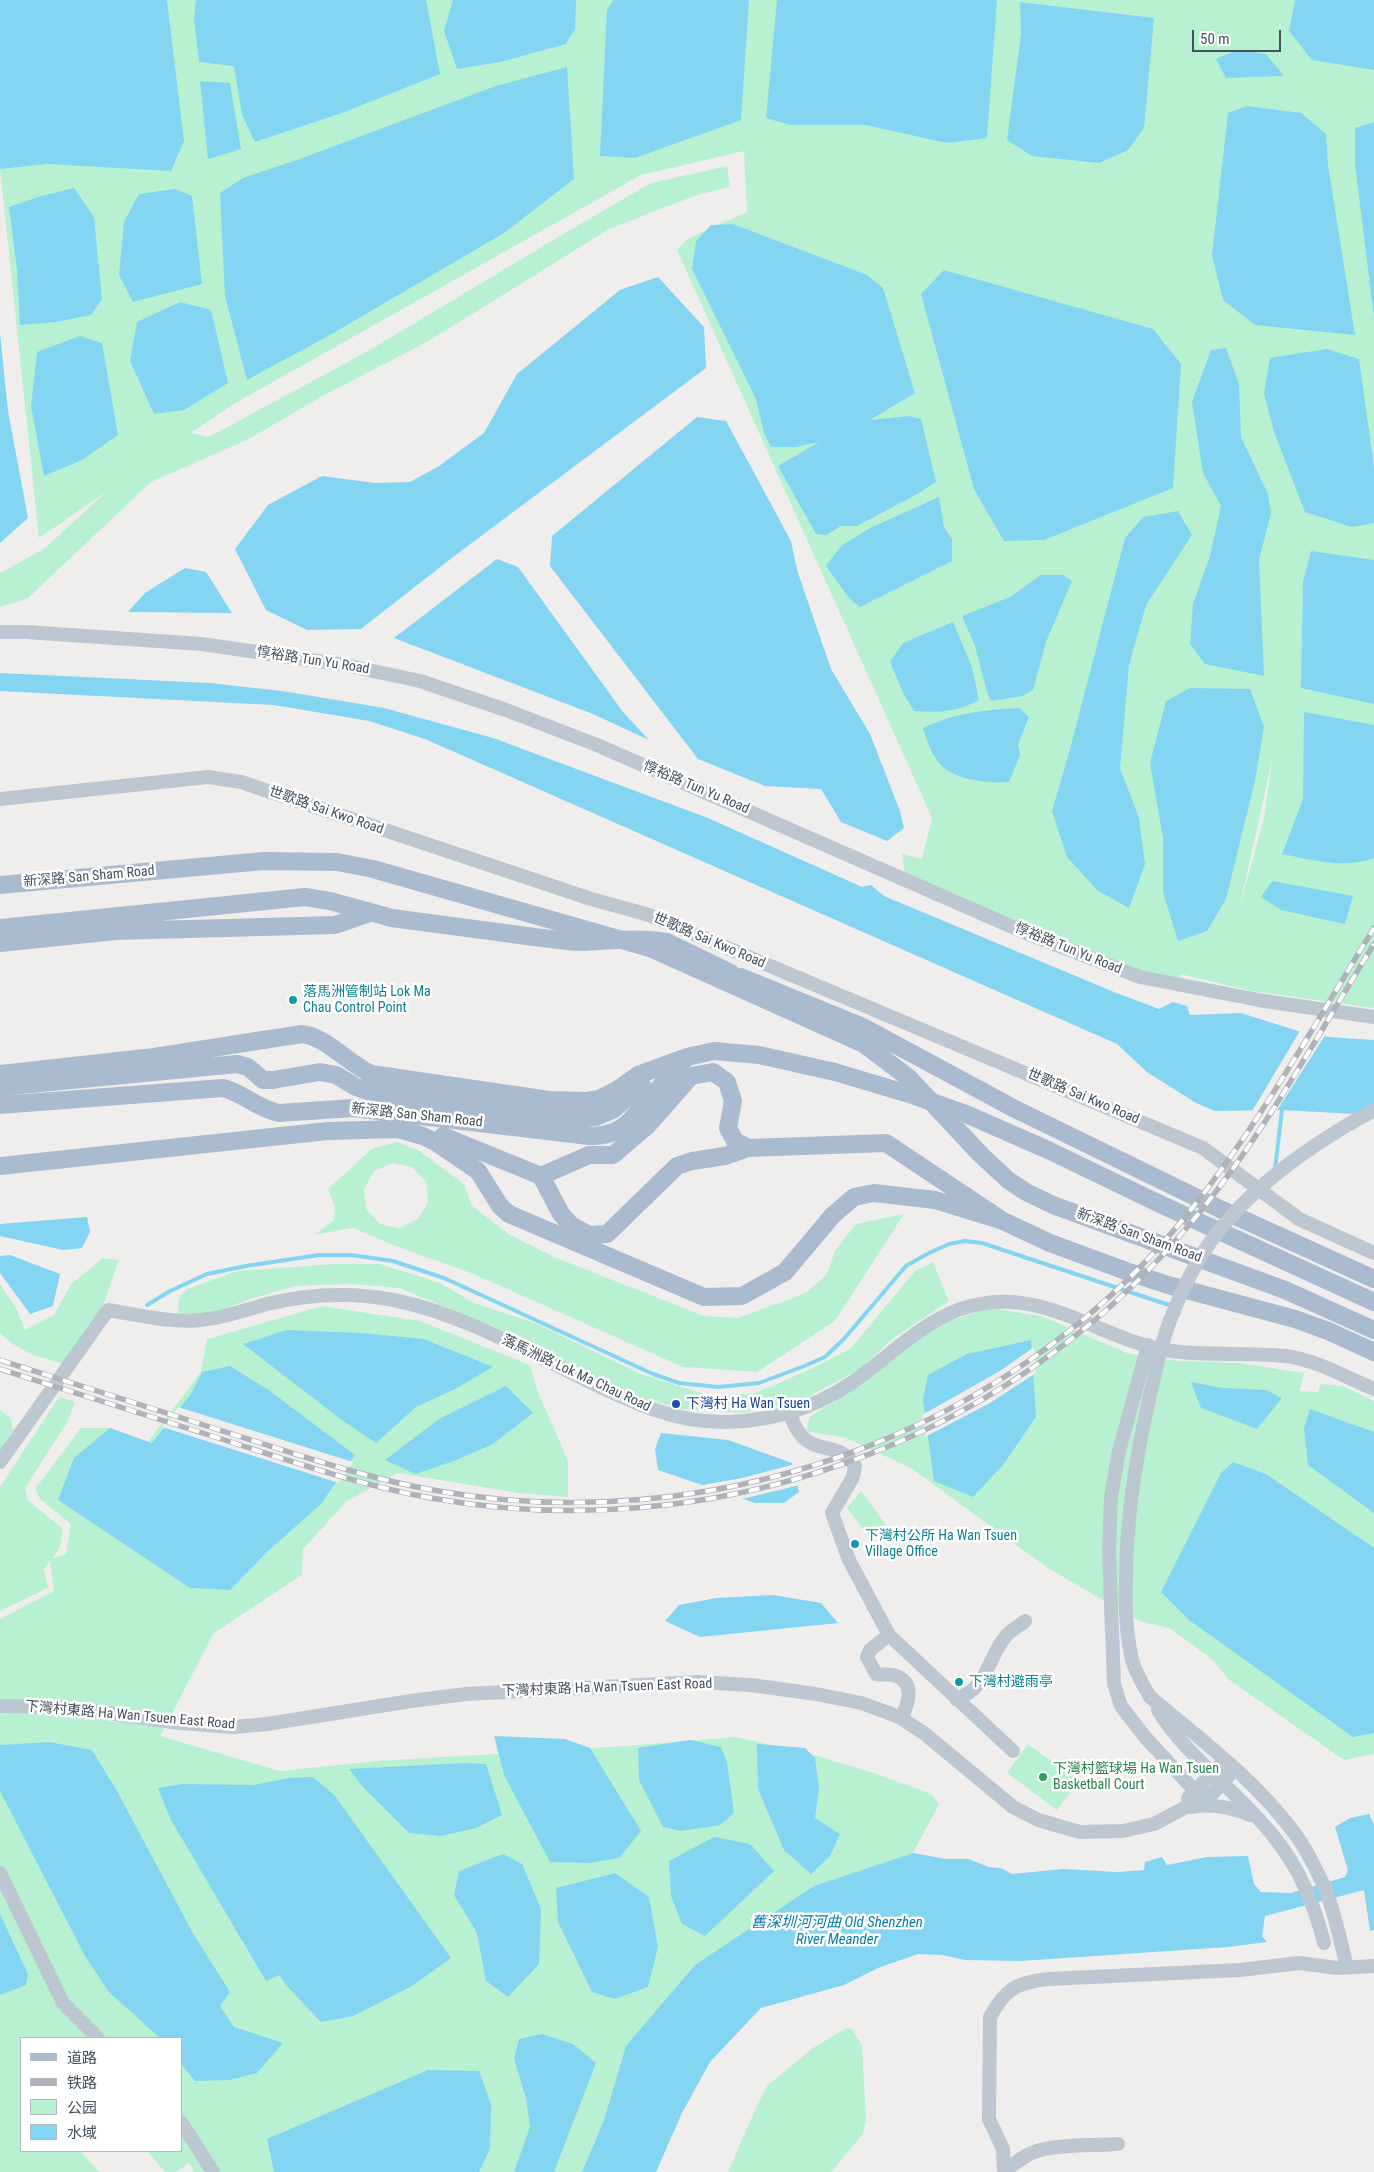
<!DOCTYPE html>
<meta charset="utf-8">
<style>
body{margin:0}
#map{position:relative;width:1374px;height:2172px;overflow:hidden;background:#f0eded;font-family:"Roboto Condensed","Noto Sans SC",sans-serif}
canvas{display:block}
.legend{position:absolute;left:20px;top:2037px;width:162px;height:115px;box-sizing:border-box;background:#fff;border:1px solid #b5b9be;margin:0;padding:6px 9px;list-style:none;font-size:15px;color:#45505c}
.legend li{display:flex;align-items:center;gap:10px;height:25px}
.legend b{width:25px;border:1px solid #b5b9be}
.scale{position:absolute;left:1192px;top:30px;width:89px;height:22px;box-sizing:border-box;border:2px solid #45505c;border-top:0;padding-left:6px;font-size:15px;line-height:18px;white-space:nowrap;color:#45505c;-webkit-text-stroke:4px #fff;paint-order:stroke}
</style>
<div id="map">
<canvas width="1374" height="2172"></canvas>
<ul class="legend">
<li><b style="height:6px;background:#abbbcf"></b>道路</li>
<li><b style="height:6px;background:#afb2b9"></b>铁路</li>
<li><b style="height:14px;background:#b8f1d1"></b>公园</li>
<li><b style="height:14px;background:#83d5f1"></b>水域</li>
</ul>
<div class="scale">50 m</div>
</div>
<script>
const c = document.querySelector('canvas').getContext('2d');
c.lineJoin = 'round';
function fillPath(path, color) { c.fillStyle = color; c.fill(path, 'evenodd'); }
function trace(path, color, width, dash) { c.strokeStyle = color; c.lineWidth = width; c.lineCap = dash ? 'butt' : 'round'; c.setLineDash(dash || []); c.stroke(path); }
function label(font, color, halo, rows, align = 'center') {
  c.font = font + ' "Roboto Condensed","Noto Sans SC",sans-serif'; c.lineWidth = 5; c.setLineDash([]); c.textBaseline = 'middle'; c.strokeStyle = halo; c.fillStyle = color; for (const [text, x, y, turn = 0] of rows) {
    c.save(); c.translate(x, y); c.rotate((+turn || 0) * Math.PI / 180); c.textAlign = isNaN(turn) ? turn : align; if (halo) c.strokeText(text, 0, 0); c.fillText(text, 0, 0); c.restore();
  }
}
fillPath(new Path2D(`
 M 0,0 L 1374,0 L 1374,1008 L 1252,991 L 1180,974 L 1180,985 L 1140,977 L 905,876 L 902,854 L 922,859 L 932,818 L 677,250 L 687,239 L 747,212 L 744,151 L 641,175 L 232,405 L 191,433 L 209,437 L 368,351 L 570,230 L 651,183 L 727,166 L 730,187 L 697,195 L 609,229 L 427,342 L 326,394 L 249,439 L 151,482 L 27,599 L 0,607 L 0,573 L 44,549 L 106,492 L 39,538 L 0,168 ZM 1273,756 L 1264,818 L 1240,906 L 1240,905 Z
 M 397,1142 L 418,1150 L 464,1184 L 472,1206 L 510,1235 L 554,1257 L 704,1316 L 738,1318 L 806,1293 L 827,1274 L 835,1251 L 856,1224 L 904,1214 L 835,1321 L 757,1372 L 683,1367 L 471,1273 L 393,1245 L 353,1228 L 314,1235 L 334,1220 L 335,1207 L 328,1189 L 373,1148 ZM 393,1163 L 412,1167 L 426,1182 L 428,1202 L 418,1219 L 399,1228 L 380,1224 L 366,1209 L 364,1189 L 374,1171 Z
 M 103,1258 L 119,1260 L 90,1342 L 70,1365 C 43,1359 20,1353 0,1333 L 0,1284 L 16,1308 L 25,1330 L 54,1315 L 71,1284 Z
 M 933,1262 L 949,1301 L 892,1339 L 859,1370 L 796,1403 L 742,1413 L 682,1409 L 636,1396 L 496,1328 L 399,1288 L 351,1284 L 295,1286 L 247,1300 L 209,1315 L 178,1314 L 179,1298 L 187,1289 L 238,1271 L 334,1264 L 380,1264 L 440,1283 L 474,1303 L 535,1323 L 641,1374 L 714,1397 L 755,1393 L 809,1370 L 851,1348 L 915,1271 Z
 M 322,1306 L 420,1321 L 530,1365 L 537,1390 L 568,1461 L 568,1497 L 518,1493 L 398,1473 L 347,1501 L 303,1549 L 302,1575 L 214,1633 L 160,1736 L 280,1771 L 378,1761 L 625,1746 L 735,1737 L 811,1754 L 877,1774 L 931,1794 L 939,1804 L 913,1853 L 808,1890 L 604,2120 L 582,2172 L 194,2172 L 189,2163 L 176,2172 L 165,2172 L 147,2151 L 181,2151 L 181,2038 L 21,2038 L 21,2151 L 80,2151 L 99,2172 L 0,2172 L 0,1619 L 54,1591 L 50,1561 L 44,1569 L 48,1588 L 0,1611 L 0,1487 L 59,1397 L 75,1402 L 68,1421 L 25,1488 L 28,1500 L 63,1529 L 60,1548 L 52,1559 L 66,1554 L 71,1524 L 40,1499 L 35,1489 L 81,1428 L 110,1428 L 148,1442 L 201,1372 L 207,1339 Z
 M 990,1308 L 1041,1316 L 1127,1353 L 1177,1361 L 1239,1363 L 1304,1373 L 1300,1391 L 1318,1392 L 1321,1384 L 1343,1386 L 1374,1401 L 1374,1754 L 1344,1760 L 1228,1679 L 1212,1659 L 1169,1628 L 1143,1622 L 1130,1616 L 1048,1568 L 911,1468 L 846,1438 L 806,1431 L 810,1417 L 867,1380 L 937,1325 Z
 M 0,1410 L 11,1418 L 13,1431 L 0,1451 Z
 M 861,1491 L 886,1525 L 873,1542 L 847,1508 Z
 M 1028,1744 L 1079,1781 L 1057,1810 L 1007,1773 Z
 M 851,2028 L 862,2045 L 866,2120 L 863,2134 L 831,2172 L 728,2172 L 759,2101 L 768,2085 L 813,2048 L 845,2029 Z`), '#b8f1d1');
fillPath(new Path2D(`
 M 0,0 L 167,0 L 184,141 L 171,171 L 47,164 L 0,169 Z
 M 196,0 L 426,0 L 440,74 L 342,113 L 255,142 L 242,115 L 234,66 L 199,62 L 194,18 Z
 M 453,0 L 576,0 L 575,29 L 566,44 L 500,62 L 457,69 L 444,31 Z
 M 613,0 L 749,0 L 741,120 L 635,158 L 600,156 L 607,10 Z
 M 777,0 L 997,0 L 987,138 L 947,143 L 866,125 L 790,125 L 766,118 Z
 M 1295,0 L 1374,0 L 1374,70 L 1312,60 L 1289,31 Z
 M 1020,2 L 1154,18 L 1144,128 L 1128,150 L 1099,163 L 1032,156 L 1007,140 L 1021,34 Z
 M 1237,50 L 1266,54 L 1284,76 L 1226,78 L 1216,59 Z
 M 567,67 L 574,179 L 504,233 L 330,335 L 247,380 L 225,296 L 220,193 L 243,178 L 294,161 L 496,86 Z
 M 200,81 L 230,83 L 241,149 L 208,159 Z
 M 1247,106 L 1301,113 L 1326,134 L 1328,165 L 1355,335 L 1255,325 L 1223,300 L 1212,255 L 1228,113 Z
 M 1374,122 L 1374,318 L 1355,164 L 1355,128 Z
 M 74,188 L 94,217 L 102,299 L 91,315 L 56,322 L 20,325 L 17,269 L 9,207 L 38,197 Z
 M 175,189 L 192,196 L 202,284 L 133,302 L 119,275 L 124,222 L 139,194 Z
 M 733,224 L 867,275 L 883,288 L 915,393 L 870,420 L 909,416 L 921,419 L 936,482 L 919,493 L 857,526 L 841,526 L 826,535 L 816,534 L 778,466 L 819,442 L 796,447 L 771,447 L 764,433 L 756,399 L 692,269 L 696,241 L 711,225 Z
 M 944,270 L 1153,329 L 1181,364 L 1173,488 L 1044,540 L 1004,541 L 974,489 L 921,294 Z
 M 658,277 L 704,327 L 706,368 L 457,554 L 361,629 L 307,630 L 266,610 L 235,549 L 268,505 L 322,476 L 375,483 L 410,482 L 439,466 L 484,433 L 517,374 L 620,290 Z
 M 180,302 L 211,310 L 228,383 L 184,410 L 154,414 L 130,361 L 137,322 Z
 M 0,333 L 8,411 L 28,518 L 0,543 Z
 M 80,336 L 102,343 L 118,435 L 82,460 L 44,476 L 31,406 L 37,352 Z
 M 1226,348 L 1239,384 L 1241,437 L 1268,494 L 1271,513 L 1259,560 L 1264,676 L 1205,664 L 1190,644 L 1193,604 L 1210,556 L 1221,506 L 1203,473 L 1192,402 L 1211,350 Z
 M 1327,349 L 1359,359 L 1374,467 L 1374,523 L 1352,527 L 1305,512 L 1274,432 L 1264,393 L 1270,358 Z
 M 697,417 L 726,421 L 791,541 L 797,570 L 831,669 L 870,734 L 900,811 L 904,828 L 887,841 L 841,822 L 821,789 L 765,786 L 698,759 L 550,566 L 552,536 Z
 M 939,497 L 944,527 L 952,539 L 952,561 L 860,607 L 849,598 L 826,566 L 842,545 L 870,528 Z
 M 1178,511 L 1192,535 L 1146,605 L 1129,665 L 1120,768 L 1139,818 L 1145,864 L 1129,908 L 1098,891 L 1067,857 L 1052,811 L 1070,749 L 1125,538 L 1143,517 Z
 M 1311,551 L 1374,560 L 1374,704 L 1301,688 L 1303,582 Z
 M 497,559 L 518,567 L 623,712 L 649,740 L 593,714 L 394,638 Z
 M 185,568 L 206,572 L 232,613 L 128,612 L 145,593 Z
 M 1041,575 L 1063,575 L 1072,581 L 1046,642 L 1033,690 L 1022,696 L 991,701 L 987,692 L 975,646 L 962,616 L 1010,597 Z
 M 953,622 L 972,667 L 979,700 C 957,712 939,713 914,711 L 904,695 L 890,662 L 903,643 Z
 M 0,673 L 209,683 L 282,691 L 384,708 L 493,738 L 708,818 L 862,887 L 871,885 L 884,896 L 1114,992 L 1159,1009 L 1173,1002 L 1187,1006 L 1190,1015 L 1241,1013 L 1298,1031 L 1329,1037 L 1374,1040 L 1374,1115 L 1282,1110 L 1215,1111 L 1196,1103 L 1147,1072 L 1117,1044 L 425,739 L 369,721 L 274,705 L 0,691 Z
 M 1190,688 L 1250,689 L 1264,727 L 1255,781 L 1226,899 L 1207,931 L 1178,941 L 1163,892 L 1163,838 L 1150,763 L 1166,701 Z
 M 1019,708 L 1029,717 L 1018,744 L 1020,755 L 1009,782 C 990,784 953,780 939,763 C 931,753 927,740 923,728 C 955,713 984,710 1019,708 Z
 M 1304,712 L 1374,725 L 1374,858 C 1344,869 1312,860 1282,854 L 1303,799 Z
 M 1272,881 L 1353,896 L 1345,924 L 1281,910 L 1261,897 Z
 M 87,1217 L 90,1232 L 82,1248 L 63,1250 L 0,1236 L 0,1224 Z
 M 10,1255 L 60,1274 L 53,1306 L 30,1314 L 0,1273 L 0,1256 Z
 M 287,1330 L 361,1333 L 424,1339 L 493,1367 L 455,1389 L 416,1407 L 376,1443 L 343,1421 L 243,1344 Z
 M 1031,1340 L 1036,1417 L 1003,1465 L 973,1497 L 934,1481 L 923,1400 L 928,1375 L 967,1354 Z
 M 230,1366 L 270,1391 L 355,1455 L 321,1504 L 267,1552 L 230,1590 L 190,1588 L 58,1500 L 74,1458 L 110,1428 L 152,1443 L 191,1394 L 202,1372 Z
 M 1191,1382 L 1222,1388 L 1266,1390 L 1282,1398 L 1257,1429 L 1201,1408 Z
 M 506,1386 L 533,1413 L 493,1444 L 454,1461 L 415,1474 L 385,1460 L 439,1419 Z
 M 1310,1409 L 1374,1432 L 1374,1513 L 1308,1465 L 1304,1428 Z
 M 661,1433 L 728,1440 L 792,1463 L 799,1492 L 784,1503 L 755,1503 L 658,1470 L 655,1449 Z
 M 1233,1462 L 1266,1474 L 1374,1548 L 1374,1733 L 1353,1737 L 1189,1620 L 1161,1592 L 1221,1473 Z
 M 773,1595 L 821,1603 L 838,1623 L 700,1637 L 665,1621 L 679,1605 L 716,1598 Z
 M 494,1736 L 565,1739 L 590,1748 L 641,1831 L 619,1858 L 589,1863 L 550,1862 L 504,1775 Z
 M 690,1740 L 721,1747 L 727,1762 L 734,1813 L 720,1825 L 682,1831 L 663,1827 L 639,1780 L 638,1748 Z
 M 49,1742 L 92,1750 L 117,1791 L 194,1935 L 230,1992 L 220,2006 L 234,2027 L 283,2043 L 257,2073 L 230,2080 L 195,2081 L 181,2064 L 181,2038 L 160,2038 L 109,1992 L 85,1956 L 0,1791 L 0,1745 Z
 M 757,1744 L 805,1748 L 815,1758 L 819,1789 L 815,1818 L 840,1834 L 830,1856 L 811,1874 L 784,1850 L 758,1789 Z
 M 465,1763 L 486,1764 L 502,1815 L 476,1828 L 441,1836 L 409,1833 L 363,1787 L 349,1769 Z
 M 313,1777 L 335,1796 L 451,1958 L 412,1986 L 353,2016 L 321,2022 L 285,1984 L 280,1975 L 266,1981 L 171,1820 L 158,1788 L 182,1784 L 254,1785 L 289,1778 Z
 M 1369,1814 L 1374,1825 L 1374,1930 L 1370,1931 L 1364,1890 L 1265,1916 L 1262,1936 L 1267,1942 L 1228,1947 L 1020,1961 L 965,1960 L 942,1955 L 918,1954 L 878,1968 L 844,1985 L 761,2008 L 710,2062 L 682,2113 L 656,2172 L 582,2172 L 604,2120 L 626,2046 L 695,1965 L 814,1886 L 913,1853 L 946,1859 L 968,1859 L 989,1867 L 1001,1868 L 1012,1874 L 1063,1869 L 1117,1872 L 1144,1870 L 1145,1862 L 1162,1857 L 1167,1865 L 1207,1857 L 1248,1856 L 1254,1884 L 1261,1892 L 1291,1893 L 1345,1877 L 1348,1870 L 1335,1827 L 1350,1818 Z
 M 714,1837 L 750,1844 L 774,1871 L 705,1936 L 682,1924 L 671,1896 L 669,1861 Z
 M 503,1854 L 522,1864 L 541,1909 L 539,1964 L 508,1997 L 486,1981 L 477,1933 L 454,1895 L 459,1871 Z
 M 615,1873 L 649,1897 L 658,1947 L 648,1987 L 615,1999 L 592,1992 L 558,1922 L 556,1888 Z
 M 0,1914 L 28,1974 L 26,1985 L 0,1995 Z
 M 542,2034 L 573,2044 L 596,2063 L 554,2172 L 514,2172 L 530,2127 L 526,2098 L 514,2059 L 519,2039 Z
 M 428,2070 L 479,2071 L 491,2104 L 490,2149 L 479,2172 L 274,2172 L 267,2139 Z`), '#83d5f1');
fillPath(new Path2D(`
 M 1301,1029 L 1326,1034 L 1276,1112 L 1251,1113 Z
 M 1034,1347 L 1036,1373 L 990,1403 L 925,1437 L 922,1415 L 1000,1371 Z
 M 178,1407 L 353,1462 L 339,1483 L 162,1427 Z
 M 795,1464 L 800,1485 L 738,1500 L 697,1486 L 742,1478 Z`), '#f0eded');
trace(new Path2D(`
 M 1275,1169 L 1282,1110
 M 147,1305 L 170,1291 L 207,1274 L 246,1266 L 319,1255 L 351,1255 L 393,1261 L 444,1278 L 653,1374 L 679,1383 L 718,1387 L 759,1383 L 802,1367 L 825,1357 L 843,1340 L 906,1266 L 929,1253 L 949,1244 L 965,1241 L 982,1243 L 1172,1306`), '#83d5f1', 4);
trace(new Path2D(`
 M 0,632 L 26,632 L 202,644 L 345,665 L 420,681 L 506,710 L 597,745 L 1031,935 L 1140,977 L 1264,1001 L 1374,1017
 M 0,799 L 208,777 L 241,782 L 588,898 L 649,915 L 1203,1148 L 1299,1219 L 1374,1253
 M 1148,1345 L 1119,1451 L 1111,1497 L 1109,1550 L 1114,1684 L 1121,1706 L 1145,1737 L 1195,1791
 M 790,1413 C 805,1463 835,1435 855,1466 L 853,1477 L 832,1513 L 849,1560 L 889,1635 L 1013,1751
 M 0,1462 L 108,1310 C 138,1315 170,1323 201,1320 C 224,1318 245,1310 267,1304 C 308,1294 352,1292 394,1300 C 462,1314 524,1350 586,1380 C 631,1402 675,1423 726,1422 C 779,1421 828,1403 869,1370 C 898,1348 924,1323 958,1310 C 1040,1280 1096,1340 1171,1351 C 1209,1356 1248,1352 1286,1356 C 1316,1360 1346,1377 1374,1389
 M 889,1635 L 870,1650 L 867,1657 L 876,1674 C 882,1675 888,1674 893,1675 C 916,1681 909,1703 901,1718
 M 1150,1697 C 1198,1737 1255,1780 1292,1830 C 1305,1846 1315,1867 1324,1886 C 1335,1912 1340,1940 1347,1967
 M 956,1699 C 988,1689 987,1658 1006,1636 C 1011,1630 1019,1626 1025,1621
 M 0,1706 L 64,1707 L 180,1723 L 234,1727 L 267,1724 L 411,1701 L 466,1694 L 698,1682 L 751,1685 L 816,1694 L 861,1703 L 886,1712 L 901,1718 L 925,1734 L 1013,1807 L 1038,1820 L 1080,1832 L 1123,1831 L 1154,1824 L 1213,1793 L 1234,1770
 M 1158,1710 C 1188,1759 1239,1792 1274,1837 C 1300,1869 1314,1904 1324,1943
 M 1188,1798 L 1218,1767
 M 1191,1807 C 1211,1803 1231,1807 1250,1815
 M 0,1873 L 63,2003 L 98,2038
 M 181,2122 L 213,2172
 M 1004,2172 L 1003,2149 L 989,2119 L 990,2017 C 1005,1989 1017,1982 1049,1979 L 1240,1970 L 1299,1963 L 1337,1968 L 1374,1966
 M 1004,2172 C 1014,2164 1024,2155 1037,2151 C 1058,2144 1095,2146 1118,2144`), '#bdc7d1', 14);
trace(new Path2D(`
 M 0,885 L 264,861 L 337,862 L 373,869 L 650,948 L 864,1044 L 909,1078 L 981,1155 L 1008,1180 L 1026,1192 L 1053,1205 L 1285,1290 L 1374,1330
 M 0,928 L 305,897 L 330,901 L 392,918 L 542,938
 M 0,943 L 116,931 L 335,925 L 370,913
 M 741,977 L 861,1026 L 1015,1109 L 1220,1209 L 1374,1279
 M 0,1074 L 154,1057 L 302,1034 C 325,1036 349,1064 371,1074 L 549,1100 L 587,1101 L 599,1099 L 617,1090 L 638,1075 L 687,1057 L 714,1051 L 759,1055 L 835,1072
 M 0,1087 L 237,1064 L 248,1067 L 263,1080 L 273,1080 L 320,1072 L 336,1075 L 356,1087 L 368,1091 L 571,1119 L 596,1117 L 614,1109 L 642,1085
 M 0,1105 L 223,1088 C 243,1093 258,1109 279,1113 L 353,1108 L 589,1136 C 606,1136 616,1133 629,1122 L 685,1059
 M 443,1136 L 541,1176 L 589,1155 L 613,1155 L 647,1126 L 691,1076 L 713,1072 L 727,1082 L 733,1101 L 728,1128 L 735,1141 L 748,1148
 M 1048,1150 L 1160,1204 L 1374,1302
 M 0,1166 L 328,1131 L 398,1129 L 423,1136 L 437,1143 L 478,1171 L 500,1206 L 509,1214 L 704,1297 L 742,1296 L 785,1272 L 833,1215 L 854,1197 L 874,1193 L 935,1200 L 1003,1221
 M 541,1176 L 561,1214 L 571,1225 L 589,1235 L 607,1234 L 677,1166 L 692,1161 L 725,1156 L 748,1148 L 886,1143 L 1003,1221 L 1050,1243 L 1126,1271 L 1168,1285 L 1295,1319 L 1328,1331 L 1374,1352`), '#abbbcf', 18);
const rail = new Path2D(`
 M 0,1360 C 78,1385 157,1410 235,1435 C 300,1455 365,1478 433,1490 C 707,1540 1001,1438 1180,1223 C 1255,1133 1312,1028 1374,928
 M 0,1369 C 78,1394 156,1418 234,1443 C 299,1464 364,1486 431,1498 C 709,1548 1001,1446 1184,1231 C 1259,1144 1314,1041 1374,944`);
trace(rail, '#afb2b9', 5.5);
trace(rail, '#fff', 4, [11]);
trace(new Path2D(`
 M 1150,1697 C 1143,1685 1136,1673 1132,1660 C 1126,1634 1125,1608 1126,1581 C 1126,1518 1136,1456 1150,1395 C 1156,1370 1161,1342 1171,1318 C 1181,1292 1194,1265 1211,1241 C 1252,1185 1313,1143 1374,1110`), '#bdc7d1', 14);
trace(new Path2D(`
 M 542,938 C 555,939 568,942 581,942 C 610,941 638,937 667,942 L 731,973
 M 835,1072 L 912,1095 L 966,1114 L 1048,1150`), '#abbbcf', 18);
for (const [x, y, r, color] of [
 [293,1000,5,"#0f9aa8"],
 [676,1404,5,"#1a4fb4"],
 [855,1544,5,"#0f9aa8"],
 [959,1682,5,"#0f9aa8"],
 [1043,1777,5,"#2e9e5b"]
]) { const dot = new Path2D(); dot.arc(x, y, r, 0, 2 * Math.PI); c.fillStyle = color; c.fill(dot); trace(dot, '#fff', 2); }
label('14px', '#45505c', '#fff', [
 ["惇裕路 Tun Yu Road",313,661,9],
 ["惇裕路 Tun Yu Road",696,788,23],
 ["世歌路 Sai Kwo Road",326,811,19],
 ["新深路 San Sham Road",89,877,-5],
 ["世歌路 Sai Kwo Road",709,941,23],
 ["惇裕路 Tun Yu Road",1068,949,22],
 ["世歌路 Sai Kwo Road",1083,1097,23],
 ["新深路 San Sham Road",417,1116,6],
 ["新深路 San Sham Road",1139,1236,20],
 ["落馬洲路 Lok Ma Chau Road",576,1374,25],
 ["下灣村東路 Ha Wan Tsuen East Road",607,1688,-2],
 ["下灣村東路 Ha Wan Tsuen East Road",130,1716,5]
]);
label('14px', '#0d838f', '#fff', [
 ["落馬洲管制站 Lok Ma",303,992],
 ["Chau Control Point",303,1008],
 ["下灣村公所 Ha Wan Tsuen",865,1536],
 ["Village Office",865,1552],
 ["下灣村避雨亭",969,1682]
], 'left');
label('14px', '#164399', '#fff', [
 ["下灣村 Ha Wan Tsuen",686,1404]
], 'left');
label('14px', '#27864d', '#fff', [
 ["下灣村籃球場 Ha Wan Tsuen",1053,1769],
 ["Basketball Court",1053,1785]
], 'left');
label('italic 15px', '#057ea8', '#fff', [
 ["舊深圳河河曲 Old Shenzhen",837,1923],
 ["River Meander",837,1940]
]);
</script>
